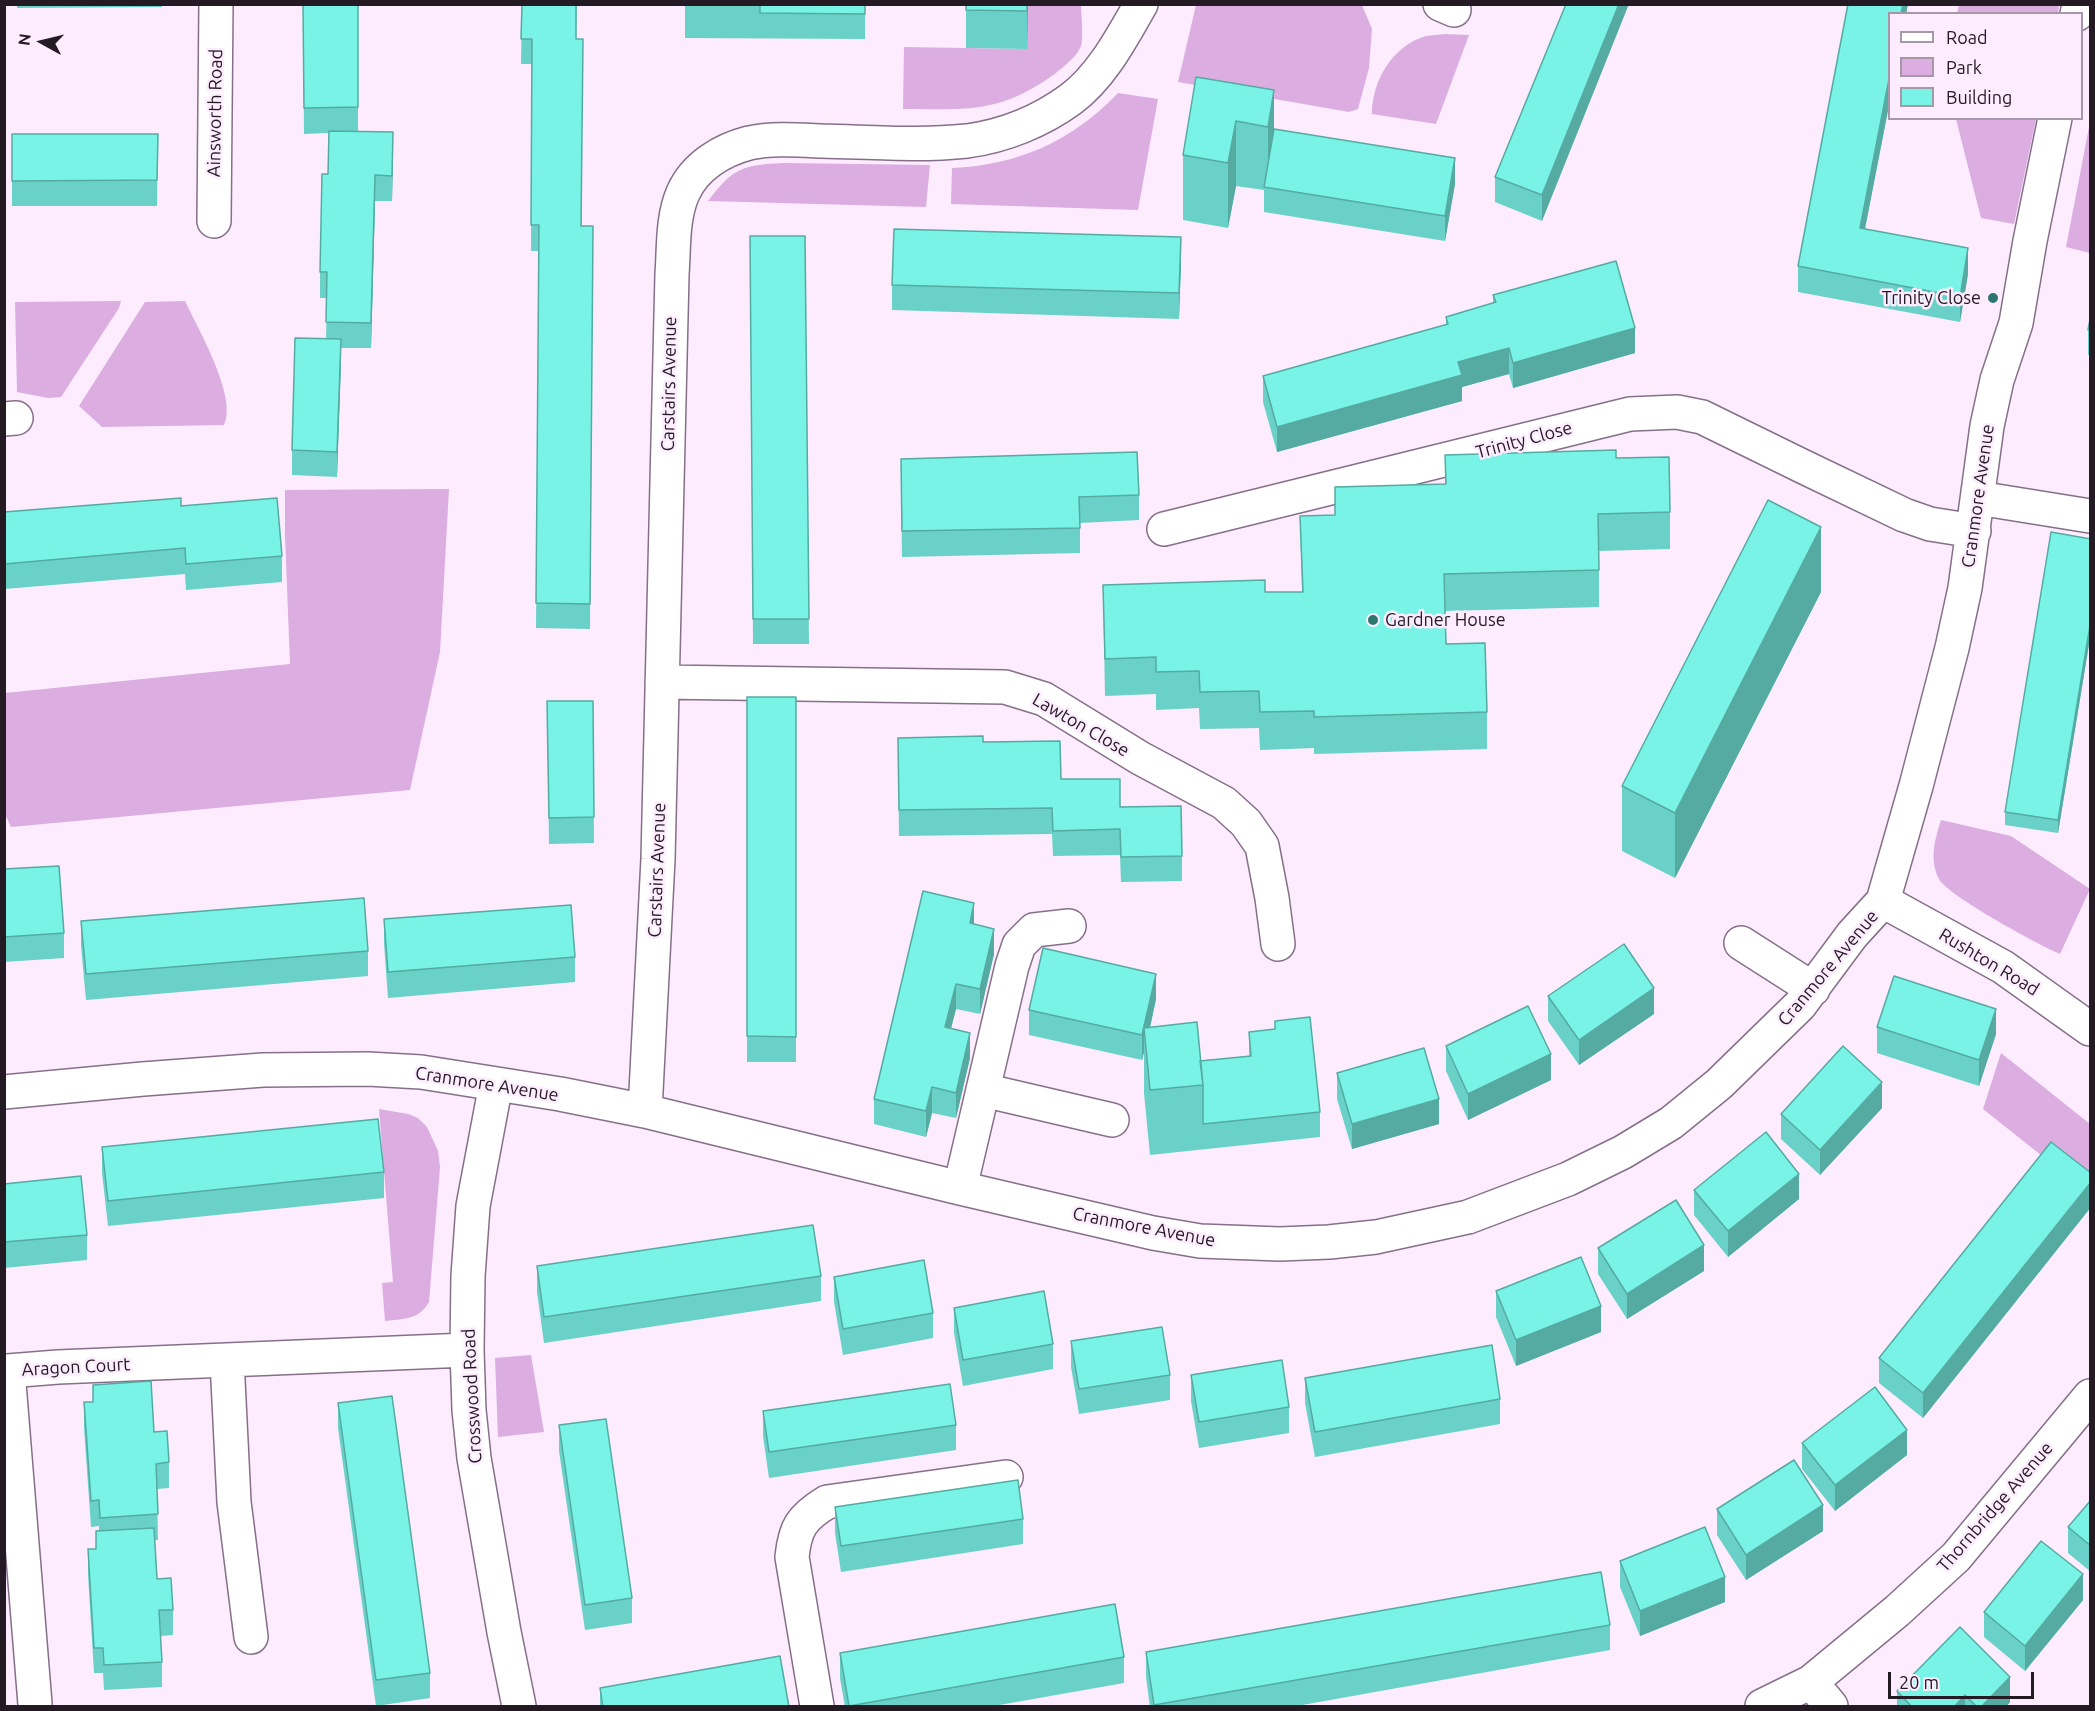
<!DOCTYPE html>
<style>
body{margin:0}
#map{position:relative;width:2095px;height:1711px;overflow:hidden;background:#fcecfe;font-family:Ubuntu,sans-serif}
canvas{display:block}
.frame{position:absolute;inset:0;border:6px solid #231a24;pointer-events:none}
.legend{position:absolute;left:1888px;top:12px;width:195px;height:108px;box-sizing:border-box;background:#fcecfe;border:2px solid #a598a7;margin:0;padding:8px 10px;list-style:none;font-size:18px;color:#231a24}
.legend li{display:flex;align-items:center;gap:12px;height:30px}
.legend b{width:30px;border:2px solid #a598a7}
.north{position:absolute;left:12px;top:12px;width:60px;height:60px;-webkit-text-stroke:4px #fcecfe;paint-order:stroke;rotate:278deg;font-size:16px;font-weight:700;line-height:24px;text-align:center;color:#231a24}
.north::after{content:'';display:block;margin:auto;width:21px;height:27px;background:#231a24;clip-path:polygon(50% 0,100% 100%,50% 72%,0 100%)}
.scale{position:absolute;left:1888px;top:1672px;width:146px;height:27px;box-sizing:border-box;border:3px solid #231a24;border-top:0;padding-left:8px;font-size:18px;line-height:21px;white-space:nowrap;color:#231a24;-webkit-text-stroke:4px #fcecfe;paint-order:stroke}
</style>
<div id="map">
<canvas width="2095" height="1711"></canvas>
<div class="frame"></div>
<ul class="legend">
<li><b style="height:8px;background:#fff"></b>Road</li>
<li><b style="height:16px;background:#dbade1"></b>Park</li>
<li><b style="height:16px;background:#7af3e7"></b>Building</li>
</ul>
<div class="north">N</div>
<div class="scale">20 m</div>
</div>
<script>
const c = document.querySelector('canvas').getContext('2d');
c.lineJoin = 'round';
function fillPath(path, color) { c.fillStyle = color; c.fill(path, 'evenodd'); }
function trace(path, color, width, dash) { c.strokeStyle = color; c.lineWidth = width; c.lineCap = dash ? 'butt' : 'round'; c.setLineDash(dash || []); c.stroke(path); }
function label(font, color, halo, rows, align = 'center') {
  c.font = font + ' Ubuntu,sans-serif'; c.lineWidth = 5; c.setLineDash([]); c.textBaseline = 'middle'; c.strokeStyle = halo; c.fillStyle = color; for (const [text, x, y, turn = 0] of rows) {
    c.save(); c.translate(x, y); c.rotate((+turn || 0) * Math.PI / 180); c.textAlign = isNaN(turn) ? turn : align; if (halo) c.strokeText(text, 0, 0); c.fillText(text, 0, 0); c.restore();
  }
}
fillPath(new Path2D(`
 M 1028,5 L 1081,5 C 1081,15 1084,37 1081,46 C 1077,57 1064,66 1056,73 C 1000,114 968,109 903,109 L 904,47 L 1026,49 Z
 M 1196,5 L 1362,5 L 1372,29 L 1369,68 L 1358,109 L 1349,112 L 1178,82 Z
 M 1959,5 L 1959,4 L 2059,5 L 2058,13 L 1957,13 Z
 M 1445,34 L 1469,35 L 1436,124 L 1372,114 C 1372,81 1392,46 1426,36 C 1432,35 1439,35 1445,34 Z
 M 1118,93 L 1158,99 L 1138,210 L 951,204 L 952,168 C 1019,165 1072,141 1118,93 Z
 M 1956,119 L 2036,119 L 2014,224 L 1981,218 Z
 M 2090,122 L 2090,253 L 2066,247 Z
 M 783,163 L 930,165 L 926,207 L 708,201 C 733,168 742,165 783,163 Z
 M 121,301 L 119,308 L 61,397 L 48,398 L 17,392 L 15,302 Z
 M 185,301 C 198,329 238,397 224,425 L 102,427 L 79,406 L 145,302 Z
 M 449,489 L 440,652 L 410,790 L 11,827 L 4,812 L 5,693 L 290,664 L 285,535 L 285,490 Z
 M 1941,820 L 2011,836 L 2090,889 L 2060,954 C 2039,945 1948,896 1939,879 C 1929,860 1935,839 1941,820 Z
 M 2001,1053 L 2090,1124 L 2090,1194 L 1983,1109 Z
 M 379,1109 L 408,1114 L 418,1118 L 427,1127 L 438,1151 L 440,1167 L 429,1302 C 419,1320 403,1319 385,1321 L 382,1283 L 393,1282 Z
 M 531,1355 L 544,1432 L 498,1437 L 495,1358 Z`), '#dbade1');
const minor = new Path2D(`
 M 1440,4 L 1454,10
 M 2077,14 L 2079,4
 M 214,221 L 216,4
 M 4,419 L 16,418
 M 1978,498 L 2090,516
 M 1164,529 L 1630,414 L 1677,412 L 1702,417 L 1804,467 L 1904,515 L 1930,524 L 1974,531
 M 662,682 L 1005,687 L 1044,699 L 1140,758 L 1224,803 L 1246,823 L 1262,846 L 1272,898 L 1278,944
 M 1883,901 L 2003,967 L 2090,1029
 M 1741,943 L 1813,989
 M 496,1084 L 473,1206 L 468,1276 L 467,1350 L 469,1410 L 474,1458 L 504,1632 L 519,1706
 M 983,1090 L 1112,1120
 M 4,1092 L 143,1079 L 263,1070 L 368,1069 L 421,1072 L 560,1094 L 645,1111 L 960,1188 L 1153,1233 L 1200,1241 L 1280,1244 L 1329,1242 L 1376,1237 L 1468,1217 L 1568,1179 L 1623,1152 L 1671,1123 L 1719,1084 L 1800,1005 L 1852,935 L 1883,901 L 1916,786 L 1952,648 L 1965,588 L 1987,426 L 1997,380 L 2016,323 L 2030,241 L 2055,118
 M 645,1111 L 658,859 L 672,274 C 674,248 672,218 683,193 C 695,166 722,150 749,143 C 772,138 799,140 822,141 C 870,142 919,146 967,141 C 1004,136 1041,121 1071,99 C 1102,76 1122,37 1141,4
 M 960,1188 L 1012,966 L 1019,945 L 1034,930 L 1069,926
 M 227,1360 L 234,1502 L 251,1637
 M 1811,1682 L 1831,1706
 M 35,1704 L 8,1371 L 58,1367 L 467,1350
 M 817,1706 L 792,1557 C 795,1528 801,1518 827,1502 L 1006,1477
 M 1762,1706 L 1811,1682 L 1897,1611 L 1956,1557 L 2090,1396`);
trace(minor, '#866f89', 36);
trace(minor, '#fff', 33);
fillPath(new Path2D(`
 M 17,4 L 162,4 L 162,7 L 17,8 Z
 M 303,4 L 358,4 L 358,131 L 393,157 L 392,201 L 375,201 L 371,348 L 341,348 L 337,477 L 292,475 L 292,450 L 326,339 L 327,298 L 320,298 L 320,272 L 328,174 L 329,133 L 304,134 Z
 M 522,4 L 577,4 L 576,39 L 582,226 L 593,226 L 590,629 L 536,628 L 539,251 L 531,251 L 532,64 L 521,64 Z
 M 685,4 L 865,4 L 865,39 L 685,38 Z
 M 966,4 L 1028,4 L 1027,49 L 966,48 Z
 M 1566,4 L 1542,221 L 1495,202 L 1495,177 Z
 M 1848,4 L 1908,4 L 1906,14 L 1890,14 L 1890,100 L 1865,229 L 1968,248 L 1968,274 L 1960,322 L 1798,292 L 1798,266 Z
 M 1196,77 L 1274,129 L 1455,184 L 1445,241 L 1264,212 L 1264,190 L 1236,186 L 1228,228 L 1183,220 L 1183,155 Z
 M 12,134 L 158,134 L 157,206 L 12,206 Z
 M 750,236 L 805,236 L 809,644 L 753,644 Z
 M 1181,262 L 1179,319 L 892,310 L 892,285 Z
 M 1493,295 L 1635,353 L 1513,388 L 1509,374 L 1462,387 L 1462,401 L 1277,452 L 1263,402 L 1263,376 L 1446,325 L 1446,317 L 1493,303 Z
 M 2091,314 L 2091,355 L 2088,355 L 2088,330 Z
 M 1445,455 L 1616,458 L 1670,512 L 1670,549 L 1599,551 L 1599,607 L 1445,611 L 1446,644 L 1487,712 L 1487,749 L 1314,754 L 1314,748 L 1260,750 L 1259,728 L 1200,729 L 1199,708 L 1156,710 L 1156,694 L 1105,696 L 1103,585 L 1265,592 L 1302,592 L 1300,516 L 1335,515 L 1335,487 L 1445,484 Z
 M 901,484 L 1139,495 L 1139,520 L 1080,523 L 1080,553 L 902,557 Z
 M 181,506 L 282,556 L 282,582 L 186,590 L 185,574 L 4,589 L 4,512 Z
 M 2091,539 L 2091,632 L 2058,833 L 2005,825 L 2005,812 Z
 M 1821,592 L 1675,878 L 1622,851 L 1622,786 Z
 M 747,697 L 796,697 L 796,1062 L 747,1062 Z
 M 547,701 L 593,701 L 594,843 L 549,844 Z
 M 983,742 L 1120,807 L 1182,856 L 1182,881 L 1121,882 L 1120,855 L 1053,856 L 1052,834 L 899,836 L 898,763 Z
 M 4,869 L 64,933 L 64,958 L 4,962 Z
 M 384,919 L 575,957 L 575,982 L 388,998 L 384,944 Z
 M 81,921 L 368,951 L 368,976 L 86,1000 L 81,946 Z
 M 974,924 L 994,954 L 980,1014 L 956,1009 L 951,1028 L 970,1058 L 956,1118 L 932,1113 L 926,1137 L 874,1124 L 874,1099 Z
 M 1548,996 L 1654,1014 L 1579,1065 L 1548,1021 Z
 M 1156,999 L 1150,1028 L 1200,1061 L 1249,1056 L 1249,1032 L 1320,1112 L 1320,1137 L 1150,1155 L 1144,1093 L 1144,1052 L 1142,1060 L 1029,1035 L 1029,1010 Z
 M 1877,1027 L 1996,1034 L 1979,1086 L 1877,1053 Z
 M 1446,1046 L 1551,1080 L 1468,1120 L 1446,1071 Z
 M 1337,1073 L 1439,1124 L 1352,1149 L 1337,1099 Z
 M 1882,1108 L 1820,1175 L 1781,1139 L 1781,1114 Z
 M 102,1147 L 384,1172 L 384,1198 L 108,1226 L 102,1173 Z
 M 2091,1173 L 2091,1207 L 1923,1418 L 1879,1383 L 1879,1358 Z
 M 4,1184 L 87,1235 L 87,1260 L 4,1268 Z
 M 1694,1190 L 1799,1199 L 1728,1257 L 1694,1215 Z
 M 1598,1248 L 1704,1271 L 1627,1319 L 1598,1274 Z
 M 537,1266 L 821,1276 L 821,1301 L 544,1343 L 537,1292 Z
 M 834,1277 L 933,1313 L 933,1338 L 843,1355 L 834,1302 Z
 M 1496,1291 L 1601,1332 L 1516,1366 L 1496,1317 Z
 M 954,1308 L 1053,1344 L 1053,1369 L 963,1386 L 954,1333 Z
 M 1071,1341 L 1170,1375 L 1170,1400 L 1079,1414 L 1071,1367 Z
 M 1191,1375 L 1289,1407 L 1289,1433 L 1199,1448 L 1191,1401 Z
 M 1305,1378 L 1500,1399 L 1500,1424 L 1315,1457 L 1305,1403 Z
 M 93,1385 L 154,1432 L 169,1462 L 169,1488 L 157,1489 L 158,1540 L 155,1540 L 157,1579 L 173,1610 L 173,1635 L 160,1636 L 162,1662 L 162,1687 L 104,1690 L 103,1673 L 94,1673 L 88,1575 L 88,1549 L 96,1549 L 96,1531 L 99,1531 L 99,1526 L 91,1527 L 84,1428 L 84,1402 L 93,1402 Z
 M 338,1403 L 430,1673 L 430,1698 L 376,1706 L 338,1428 Z
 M 763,1411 L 956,1425 L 956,1450 L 769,1478 L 763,1436 Z
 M 559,1425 L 632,1598 L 632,1623 L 585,1630 L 559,1451 Z
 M 1802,1443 L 1907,1455 L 1835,1511 L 1802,1469 Z
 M 2091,1500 L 2091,1572 L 2068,1553 L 2068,1527 Z
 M 835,1507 L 1023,1519 L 1023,1544 L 841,1572 L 835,1533 Z
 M 1717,1509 L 1823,1531 L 1746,1580 L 1717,1535 Z
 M 1620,1561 L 1725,1602 L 1640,1636 L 1620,1587 Z
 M 2083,1600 L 2025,1671 L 1984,1637 L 1984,1612 Z
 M 1610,1625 L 1610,1650 L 1291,1707 L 1150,1707 L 1146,1677 L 1146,1652 Z
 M 1960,1627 L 2010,1702 L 2006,1707 L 1897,1707 L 1897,1691 Z
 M 840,1653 L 1124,1657 L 1124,1683 L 988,1707 L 845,1707 L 840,1678 Z
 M 600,1688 L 789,1707 L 600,1707 Z`), '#69d1c7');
fillPath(new Path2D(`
 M 1027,4 L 1028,4 L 1027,49 Z
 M 1619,4 L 1629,4 L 1542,221 L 1542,195 Z
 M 1903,4 L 1908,4 L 1906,14 L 1901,14 Z
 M 1890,74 L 1890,100 L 1860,254 L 1860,228 Z
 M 1274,90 L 1274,154 L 1268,188 L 1268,127 Z
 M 1236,121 L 1236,186 L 1228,228 L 1228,163 Z
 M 393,132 L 393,157 L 392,201 L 392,176 Z
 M 1455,158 L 1455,184 L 1445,241 L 1445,216 Z
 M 375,175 L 375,201 L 371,348 L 371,323 Z
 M 1181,237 L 1181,262 L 1179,319 L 1179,293 Z
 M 1968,248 L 1968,274 L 1960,322 L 1960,297 Z
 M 1635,328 L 1635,353 L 1513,388 L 1513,363 Z
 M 341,339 L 341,365 L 337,477 L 337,452 Z
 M 1509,348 L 1509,374 L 1462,387 L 1462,401 L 1277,452 L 1277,427 L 1458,362 Z
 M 1821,527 L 1821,592 L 1675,878 L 1675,813 Z
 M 2091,619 L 2091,632 L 2058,833 L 2058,820 Z
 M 974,903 L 974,929 L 970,923 Z
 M 994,929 L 994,954 L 980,1014 L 980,989 Z
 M 1156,974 L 1156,999 L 1146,1045 L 1144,1028 L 1144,1052 L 1142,1060 L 1142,1035 Z
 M 956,984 L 956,1009 L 945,1052 L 945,1027 Z
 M 1654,988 L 1654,1014 L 1579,1065 L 1579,1040 Z
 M 1996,1009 L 1996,1034 L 1979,1086 L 1979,1060 Z
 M 970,1033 L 970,1058 L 956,1118 L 956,1093 Z
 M 1551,1054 L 1551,1080 L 1468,1120 L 1468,1094 Z
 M 1882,1082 L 1882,1108 L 1820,1175 L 1820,1150 Z
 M 932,1087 L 932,1113 L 926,1137 L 926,1111 Z
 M 1439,1099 L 1439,1124 L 1352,1149 L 1352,1124 Z
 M 1799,1174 L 1799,1199 L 1728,1257 L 1728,1231 Z
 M 2091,1182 L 2091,1207 L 1923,1418 L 1923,1393 Z
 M 1704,1245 L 1704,1271 L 1627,1319 L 1627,1294 Z
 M 1601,1306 L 1601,1332 L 1516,1366 L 1516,1340 Z
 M 1907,1430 L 1907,1455 L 1835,1511 L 1835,1485 Z
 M 1823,1505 L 1823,1531 L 1746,1580 L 1746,1555 Z
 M 2083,1574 L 2083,1600 L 2025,1671 L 2025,1646 Z
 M 1725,1577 L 1725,1602 L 1640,1636 L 1640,1611 Z
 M 2010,1677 L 2010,1702 L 2006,1707 L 1981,1707 Z
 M 1965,1695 L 1965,1707 L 1954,1707 Z`), '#55aaa2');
const building = new Path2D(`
 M 303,4 L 358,4 L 358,107 L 304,108 Z
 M 522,4 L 576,4 L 576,39 L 583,39 L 581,226 L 593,226 L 590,604 L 536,603 L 539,225 L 531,225 L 532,39 L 521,39 Z
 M 760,4 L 865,4 L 865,14 L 760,13 Z
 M 966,4 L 1027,4 L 1027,11 L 966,10 Z
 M 1566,4 L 1619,4 L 1542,195 L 1495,177 Z
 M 1848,4 L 1903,4 L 1901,14 L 1890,14 L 1890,74 L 1860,228 L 1968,248 L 1960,297 L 1798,266 Z
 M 1196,77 L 1274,90 L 1268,127 L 1236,121 L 1228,163 L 1183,155 Z
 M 1274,129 L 1455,158 L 1445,216 L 1264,187 Z
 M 329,131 L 393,132 L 392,176 L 375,175 L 371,323 L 326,322 L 327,272 L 320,272 L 322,174 L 328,174 Z
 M 12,134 L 158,134 L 157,180 L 12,181 Z
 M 894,229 L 1181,237 L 1179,293 L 892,285 Z
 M 750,236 L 805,236 L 809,619 L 753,619 Z
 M 1616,261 L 1635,328 L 1513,363 L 1509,348 L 1458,362 L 1462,375 L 1277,427 L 1263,376 L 1448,324 L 1446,317 L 1496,302 L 1493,295 Z
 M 2091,314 L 2091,330 L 2088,330 Z
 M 295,338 L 341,339 L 337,452 L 292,450 Z
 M 1616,450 L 1616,458 L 1669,457 L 1670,512 L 1598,514 L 1599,570 L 1444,574 L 1446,644 L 1485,643 L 1487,712 L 1314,717 L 1314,711 L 1260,712 L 1259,691 L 1200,692 L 1199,671 L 1156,672 L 1156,657 L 1105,659 L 1103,585 L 1265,580 L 1265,592 L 1303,592 L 1300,516 L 1335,515 L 1335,487 L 1446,484 L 1445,455 Z
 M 1137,452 L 1139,495 L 1079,497 L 1080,528 L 902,531 L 901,459 Z
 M 181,498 L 181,506 L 277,498 L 282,556 L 186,564 L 185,548 L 4,564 L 4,512 Z
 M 1768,500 L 1821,527 L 1675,813 L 1622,786 Z
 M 2051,532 L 2091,539 L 2091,619 L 2058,820 L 2005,812 Z
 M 747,697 L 796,697 L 796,1037 L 747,1036 Z
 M 547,701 L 593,701 L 594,817 L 549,818 Z
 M 983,736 L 983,742 L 1060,741 L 1061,779 L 1120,779 L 1120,807 L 1181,806 L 1182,856 L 1121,857 L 1120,829 L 1053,831 L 1052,808 L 899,810 L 898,738 Z
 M 59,866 L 64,933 L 4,937 L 4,869 Z
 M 923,891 L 974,903 L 970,923 L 994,929 L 980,989 L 956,984 L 945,1027 L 970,1033 L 956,1093 L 932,1087 L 926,1111 L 874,1099 Z
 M 364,898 L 368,951 L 86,974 L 81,921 Z
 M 571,905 L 575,957 L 388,972 L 384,919 Z
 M 1624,944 L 1654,988 L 1579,1040 L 1548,996 Z
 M 1043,948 L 1156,974 L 1142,1035 L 1029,1010 Z
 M 1894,976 L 1996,1009 L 1979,1060 L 1877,1027 Z
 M 1528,1006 L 1551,1054 L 1468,1094 L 1446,1046 Z
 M 1310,1017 L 1320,1112 L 1203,1124 L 1203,1085 L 1200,1061 L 1251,1056 L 1249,1032 L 1275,1029 L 1275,1021 Z
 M 1197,1022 L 1203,1085 L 1150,1090 L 1144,1028 Z
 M 1843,1046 L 1882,1082 L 1820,1150 L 1781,1114 Z
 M 1424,1048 L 1439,1099 L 1352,1124 L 1337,1073 Z
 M 378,1119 L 384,1172 L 108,1201 L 102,1147 Z
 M 1766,1132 L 1799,1174 L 1728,1231 L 1694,1190 Z
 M 2051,1142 L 2091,1173 L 2091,1182 L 1923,1393 L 1879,1358 Z
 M 81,1176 L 87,1235 L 4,1242 L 4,1184 Z
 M 1676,1200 L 1704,1245 L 1627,1294 L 1598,1248 Z
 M 813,1225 L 821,1276 L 544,1317 L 537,1266 Z
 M 1581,1257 L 1601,1306 L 1516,1340 L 1496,1291 Z
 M 924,1260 L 933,1313 L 843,1329 L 834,1277 Z
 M 1044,1291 L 1053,1344 L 963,1360 L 954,1308 Z
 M 1162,1327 L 1170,1375 L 1079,1389 L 1071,1341 Z
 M 1492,1345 L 1500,1399 L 1315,1432 L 1305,1378 Z
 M 1282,1360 L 1289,1407 L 1199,1422 L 1191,1375 Z
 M 151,1381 L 154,1432 L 167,1431 L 169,1462 L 156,1464 L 158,1514 L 100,1518 L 99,1500 L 91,1501 L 84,1402 L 93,1402 L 93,1385 Z
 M 950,1384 L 956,1425 L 769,1452 L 763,1411 Z
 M 1875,1387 L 1907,1430 L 1835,1485 L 1802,1443 Z
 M 392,1396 L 430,1673 L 376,1680 L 338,1403 Z
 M 606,1419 L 632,1598 L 585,1605 L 559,1425 Z
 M 1794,1460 L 1823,1505 L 1746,1555 L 1717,1509 Z
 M 1018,1480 L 1023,1519 L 841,1546 L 835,1507 Z
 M 2091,1500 L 2091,1546 L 2068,1527 Z
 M 1705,1527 L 1725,1577 L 1640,1611 L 1620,1561 Z
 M 154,1528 L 157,1579 L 171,1578 L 173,1610 L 159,1610 L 162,1662 L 104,1665 L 103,1648 L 94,1648 L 88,1549 L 96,1549 L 96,1531 Z
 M 2041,1541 L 2083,1574 L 2025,1646 L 1984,1612 Z
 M 1601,1572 L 1610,1625 L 1154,1705 L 1146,1652 Z
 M 1115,1604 L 1124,1657 L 849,1706 L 840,1653 Z
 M 1960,1627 L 2010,1677 L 1981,1707 L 1977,1707 L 1965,1695 L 1954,1707 L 1912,1707 L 1897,1691 Z
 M 780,1656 L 789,1707 L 603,1707 L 600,1688 Z`);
fillPath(building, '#7af3e7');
trace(building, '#55aaa2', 1.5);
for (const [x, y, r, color] of [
 [1993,298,6,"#2d756f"],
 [1373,620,6,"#2d756f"]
]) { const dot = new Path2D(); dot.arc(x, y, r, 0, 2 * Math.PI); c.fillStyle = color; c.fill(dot); trace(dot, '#fcecfe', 2); }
label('18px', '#231a24', '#fcecfe', [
 ["Ainsworth Road",215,113,-89],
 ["Carstairs Avenue",669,384,-89],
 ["Trinity Close",1524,440,-15],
 ["Cranmore Avenue",1978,496,-82],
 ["Lawton Close",1081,725,30],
 ["Carstairs Avenue",657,870,-88],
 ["Rushton Road",1989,962,31],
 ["Cranmore Avenue",1828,968,-50],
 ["Cranmore Avenue",487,1084,9],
 ["Cranmore Avenue",1144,1227,11],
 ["Aragon Court",76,1367,-3],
 ["Crosswood Road",472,1396,-93],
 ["Thornbridge Avenue",1995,1507,-49]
]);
label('18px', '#231a24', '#fcecfe', [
 ["Trinity Close",1981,298],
 ["Gardner House",1385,620,"left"]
], 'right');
</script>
